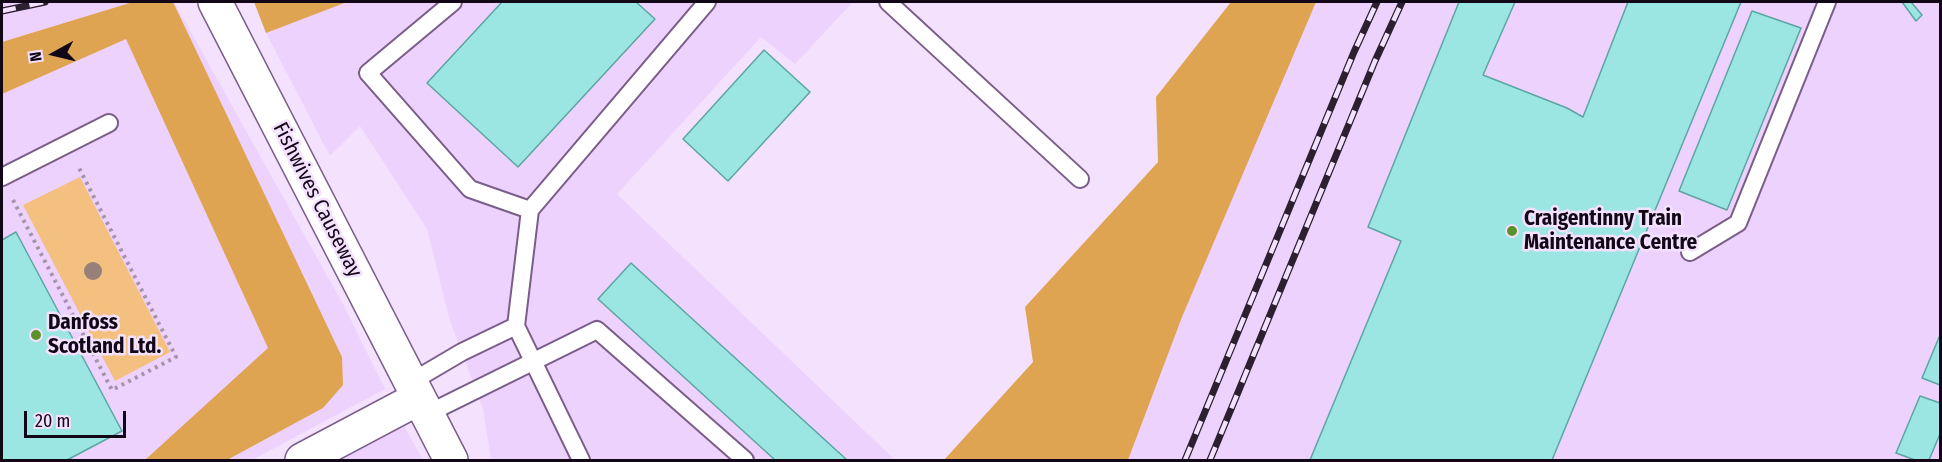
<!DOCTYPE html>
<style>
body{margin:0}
#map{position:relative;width:1942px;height:462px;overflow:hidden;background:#f4e1fe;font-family:"Fira Sans Condensed",sans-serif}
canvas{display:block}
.frame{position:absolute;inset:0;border:3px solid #120717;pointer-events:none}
.north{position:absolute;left:24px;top:24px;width:60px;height:60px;-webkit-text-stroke:4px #f4e1fe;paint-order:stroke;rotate:262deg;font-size:16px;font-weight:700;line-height:24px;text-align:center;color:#120717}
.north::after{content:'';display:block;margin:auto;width:21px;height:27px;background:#120717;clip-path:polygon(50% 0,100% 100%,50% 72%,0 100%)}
.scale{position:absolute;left:24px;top:411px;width:102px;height:27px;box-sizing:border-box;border:3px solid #120717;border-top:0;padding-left:8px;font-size:18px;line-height:21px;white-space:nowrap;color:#120717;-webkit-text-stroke:4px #f4e1fe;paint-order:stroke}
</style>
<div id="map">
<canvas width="1942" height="462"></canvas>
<div class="frame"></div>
<div class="north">N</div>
<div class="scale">20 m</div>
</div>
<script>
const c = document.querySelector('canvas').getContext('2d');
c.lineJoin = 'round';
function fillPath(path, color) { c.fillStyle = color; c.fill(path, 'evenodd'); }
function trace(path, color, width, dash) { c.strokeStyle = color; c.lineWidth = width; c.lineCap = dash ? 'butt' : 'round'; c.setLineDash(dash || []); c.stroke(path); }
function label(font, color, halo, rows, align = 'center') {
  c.font = font + ' "Fira Sans Condensed",sans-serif'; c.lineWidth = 5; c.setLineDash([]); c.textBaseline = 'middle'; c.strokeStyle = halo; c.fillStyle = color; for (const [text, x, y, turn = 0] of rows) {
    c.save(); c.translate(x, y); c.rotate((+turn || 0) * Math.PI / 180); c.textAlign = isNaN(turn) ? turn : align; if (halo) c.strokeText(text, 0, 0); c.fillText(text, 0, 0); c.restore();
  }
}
fillPath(new Path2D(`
 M 2,2 L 174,2 L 344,306 L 385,389 L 252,460 L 2,460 Z
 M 254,2 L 853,2 L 795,64 L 761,37 L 617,194 L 895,460 L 491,460 L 483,409 L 449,318 L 427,229 L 360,126 L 330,156 L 266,33 Z
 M 1279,2 L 1940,2 L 1940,460 L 1075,460 Z
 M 403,424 L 423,460 L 335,460 Z`), '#eed2fe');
fillPath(new Path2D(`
 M 80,177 L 170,352 L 115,381 L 23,205 Z`), '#f3c07f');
fillPath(new Path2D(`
 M 133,2 L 173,2 L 342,357 L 343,385 L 323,408 L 227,460 L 145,460 L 268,348 L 126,39 L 2,94 L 2,42 Z
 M 254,2 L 347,2 L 266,33 Z
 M 1231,2 L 1316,2 L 1182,317 L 1128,460 L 944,460 L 1033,362 L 1025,307 L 1158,162 L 1156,97 Z`), '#dfa452');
const building = new Path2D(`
 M 502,2 L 636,2 L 655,19 L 518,167 L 427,83 Z
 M 1459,2 L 1515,2 L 1483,75 L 1567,108 L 1583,117 L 1628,2 L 1741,2 L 1552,460 L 1310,460 L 1401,241 L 1368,227 Z
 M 1902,2 L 1911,2 L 1922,15 L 1916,21 Z
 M 1752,11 L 1801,28 L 1727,210 L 1679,191 Z
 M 764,50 L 810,92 L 728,181 L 683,139 Z
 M 16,232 L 122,431 L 67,460 L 2,460 L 2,240 Z
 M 631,263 L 847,460 L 775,460 L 598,299 Z
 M 1940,335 L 1940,385 L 1922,378 Z
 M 1920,396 L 1940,403 L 1940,434 L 1929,460 L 1915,460 L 1896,453 Z`);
fillPath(building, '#9be5e2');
trace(building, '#5ca5a2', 1.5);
const service = new Path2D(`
 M 453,2 L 368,73 L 470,189 L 530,210
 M 888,2 L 1080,179
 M 2,177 L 109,123
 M 1690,252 L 1738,223 L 1827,2
 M 516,326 L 581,460
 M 411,382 L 462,352 L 516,326 L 530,210 L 707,2
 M 427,414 L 597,330 L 745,460`);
const minor = new Path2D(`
 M 215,2 L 451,460
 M 302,460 L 419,398`);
trace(service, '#7a5e89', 20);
trace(minor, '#7a5e89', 36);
trace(new Path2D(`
 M 13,200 L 112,390 L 176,357 L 79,168`), '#a494ac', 4, [3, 4.5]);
trace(service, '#fff', 16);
trace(minor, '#fff', 33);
const rail = new Path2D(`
 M 2,11 L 45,2
 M 1185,460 L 1354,52 L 1377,2
 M 1210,460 L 1375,61 L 1402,2`);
trace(rail, '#2b1f30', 7);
trace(rail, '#f4e1fe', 4.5, [14]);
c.fillStyle = '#968079';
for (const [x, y] of [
 [93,271]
]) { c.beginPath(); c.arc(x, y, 9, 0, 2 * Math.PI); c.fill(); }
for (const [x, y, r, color] of [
 [1512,231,6,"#5c912c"],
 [36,335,6,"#5c912c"]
]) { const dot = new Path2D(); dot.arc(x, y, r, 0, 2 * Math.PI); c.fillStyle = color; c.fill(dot); trace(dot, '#f4e1fe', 2); }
label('21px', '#120717', '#f4e1fe', [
 ["Fishwives Causeway",317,200,63]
]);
label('bold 21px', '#120717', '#f4e1fe', [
 ["Craigentinny Train",1524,219],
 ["Maintenance Centre",1524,243],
 ["Danfoss",48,323],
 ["Scotland Ltd.",48,347]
], 'left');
</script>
